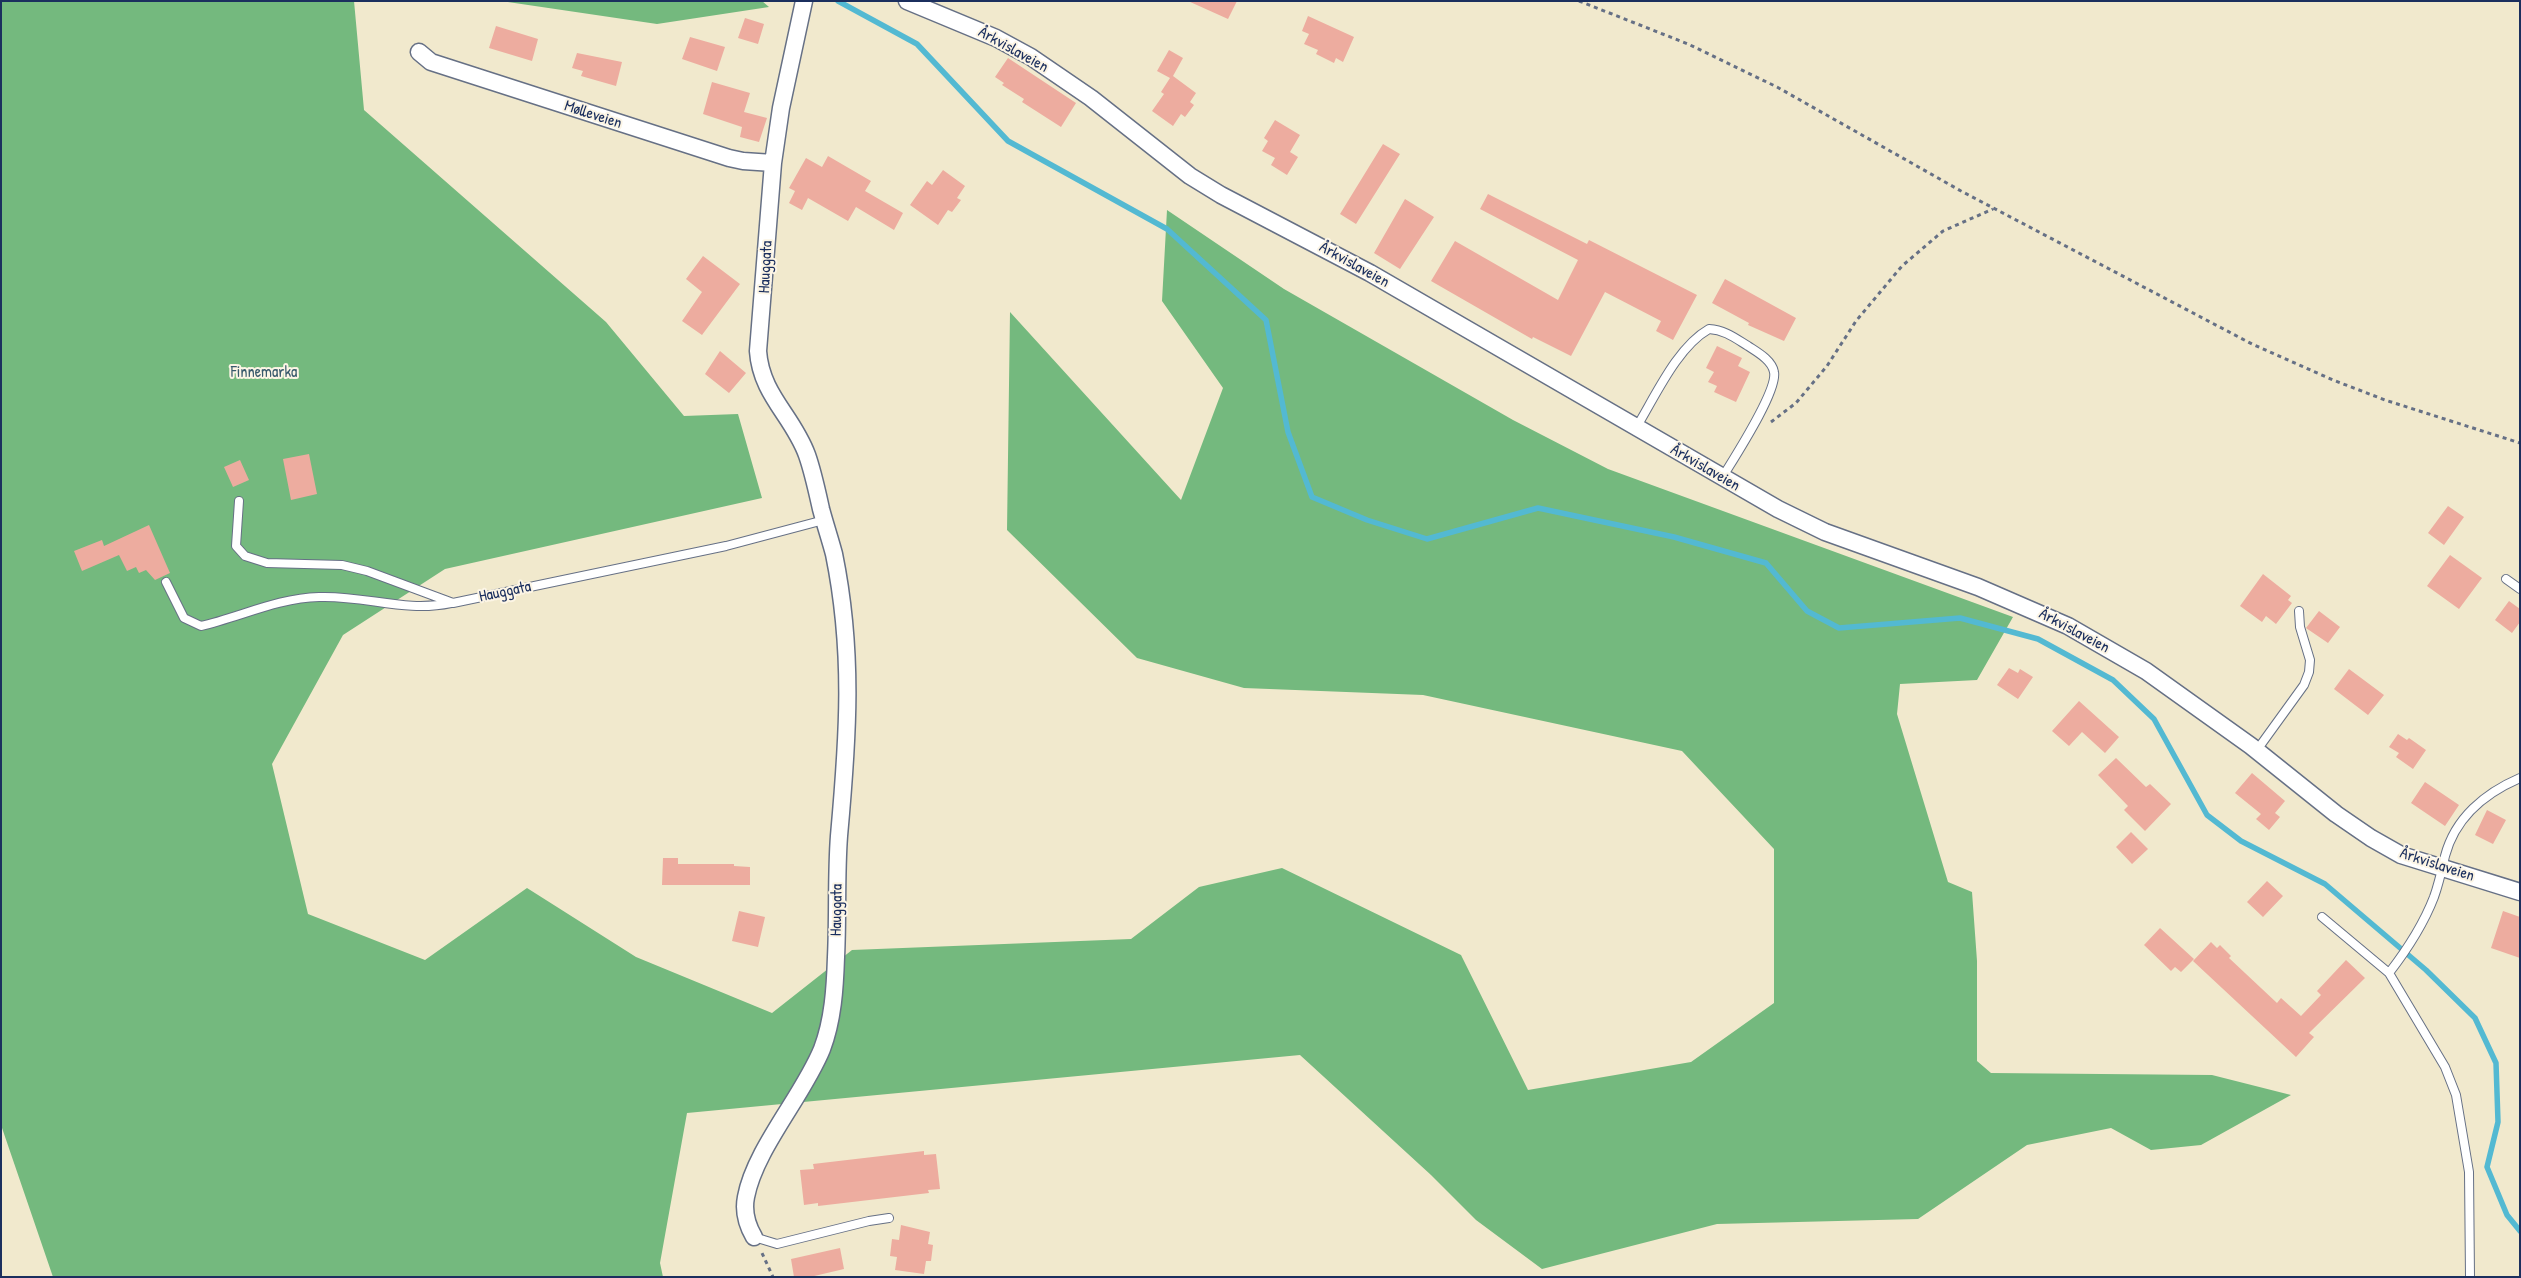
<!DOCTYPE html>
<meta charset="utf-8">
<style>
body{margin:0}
#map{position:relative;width:2521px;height:1278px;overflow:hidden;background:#f1e9cd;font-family:"Patrick Hand",sans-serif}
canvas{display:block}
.frame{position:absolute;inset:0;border:2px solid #1b2f5e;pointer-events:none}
</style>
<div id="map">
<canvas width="2521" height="1278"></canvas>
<div class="frame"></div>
</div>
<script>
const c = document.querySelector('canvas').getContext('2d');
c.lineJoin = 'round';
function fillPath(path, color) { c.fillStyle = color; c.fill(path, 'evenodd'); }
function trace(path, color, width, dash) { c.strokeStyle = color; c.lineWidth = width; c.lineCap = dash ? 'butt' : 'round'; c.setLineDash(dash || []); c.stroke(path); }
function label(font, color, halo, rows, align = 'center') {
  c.font = font + ' "Patrick Hand",sans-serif'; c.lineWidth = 4; c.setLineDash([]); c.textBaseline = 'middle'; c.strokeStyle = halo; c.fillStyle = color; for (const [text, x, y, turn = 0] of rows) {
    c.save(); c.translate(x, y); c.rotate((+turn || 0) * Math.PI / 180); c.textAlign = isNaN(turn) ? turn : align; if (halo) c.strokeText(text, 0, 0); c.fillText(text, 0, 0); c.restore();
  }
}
fillPath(new Path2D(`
 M 1,1 L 354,1 L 364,110 L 606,322 L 684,416 L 738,414 L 762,498 L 445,569 L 343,635 L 272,764 L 308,914 L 425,960 L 527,888 L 636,957 L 772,1013 L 852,950 L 1131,939 L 1199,887 L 1282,868 L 1461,955 L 1528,1090 L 1691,1062 L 1774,1003 L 1774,849 L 1682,751 L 1423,695 L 1244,688 L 1137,658 L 1007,530 L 1010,312 L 1181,500 L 1223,388 L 1162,301 L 1167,210 L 1284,289 L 1513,420 L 1608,469 L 2013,617 L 1977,680 L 1900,684 L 1897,714 L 1948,882 L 1972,892 L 1977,961 L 1977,1061 L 1991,1073 L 2212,1075 L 2291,1095 L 2201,1145 L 2151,1150 L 2111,1128 L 2027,1145 L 1918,1219 L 1717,1224 L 1542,1269 L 1476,1220 L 1431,1175 L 1300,1055 L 687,1113 L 660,1263 L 663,1277 L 53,1277 L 1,1125 Z
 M 501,1 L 762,1 L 769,7 L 657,24 Z`), '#74b97e');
trace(new Path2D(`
 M 838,1 L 917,44 L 1008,141 L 1167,229 L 1266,320 L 1288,432 L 1312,497 L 1367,520 L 1427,539 L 1538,508 L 1674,537 L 1766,563 L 1807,611 L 1839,628 L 1960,618 L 2038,639 L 2113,680 L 2154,719 L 2207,815 L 2241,841 L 2325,884 L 2426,970 L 2475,1018 L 2496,1063 L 2498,1122 L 2487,1167 L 2507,1215 L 2520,1231`), '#53b9d2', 5.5);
fillPath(new Path2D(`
 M 1188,1 L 1237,1 L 1228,19 Z
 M 1308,16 L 1354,37 L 1343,62 L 1336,58 L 1334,63 L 1316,54 L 1318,50 L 1304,44 L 1309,34 L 1302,31 Z
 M 745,18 L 764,24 L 758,44 L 738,38 Z
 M 496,26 L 538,39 L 532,61 L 489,48 Z
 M 690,37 L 725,47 L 717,71 L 682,59 Z
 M 1169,50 L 1183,58 L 1173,76 L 1196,93 L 1190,102 L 1194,105 L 1185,117 L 1181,114 L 1173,126 L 1152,111 L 1164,94 L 1161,92 L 1170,78 L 1157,71 Z
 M 577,53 L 622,62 L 616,86 L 581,76 L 583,71 L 572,68 Z
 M 1008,58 L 1076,103 L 1061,127 L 1022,102 L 1024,99 L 1002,85 L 1004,83 L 995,77 Z
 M 712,82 L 750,93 L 744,112 L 767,118 L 759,142 L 740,137 L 742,127 L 703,114 Z
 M 1275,120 L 1300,135 L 1290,152 L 1298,157 L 1287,175 L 1271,165 L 1275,158 L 1262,151 L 1268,141 L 1264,138 Z
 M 1383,144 L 1400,154 L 1356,224 L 1340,214 Z
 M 828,156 L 871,181 L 865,191 L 903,213 L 894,230 L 856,207 L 848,221 L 808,198 L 802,210 L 789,203 L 795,191 L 789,188 L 806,158 L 822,167 Z
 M 943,170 L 965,186 L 957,198 L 961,200 L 952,212 L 948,210 L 938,225 L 910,205 L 927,181 L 932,185 Z
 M 1488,194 L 1587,244 L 1589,240 L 1697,295 L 1673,340 L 1656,331 L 1661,321 L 1605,292 L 1571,356 L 1533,337 L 1532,339 L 1431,281 L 1455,241 L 1558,300 L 1578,260 L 1480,209 Z
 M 1405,199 L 1434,217 L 1400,269 L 1374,253 Z
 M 703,256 L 740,284 L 702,335 L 682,321 L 702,292 L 686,279 Z
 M 1725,279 L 1796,318 L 1784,341 L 1748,325 L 1749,323 L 1712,303 Z
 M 1717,346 L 1742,358 L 1738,366 L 1750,372 L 1736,402 L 1714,392 L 1717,386 L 1708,382 L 1714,372 L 1706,368 Z
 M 720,351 L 746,373 L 729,393 L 705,374 Z
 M 309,454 L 317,494 L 291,500 L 283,459 Z
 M 240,460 L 249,480 L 233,487 L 224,467 Z
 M 2448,506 L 2464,517 L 2444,545 L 2428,533 Z
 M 149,525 L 170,573 L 155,580 L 146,570 L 139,573 L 136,567 L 127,571 L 119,555 L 82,571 L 74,551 L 102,540 L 104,546 Z
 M 2450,555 L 2482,578 L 2459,609 L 2427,586 Z
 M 2263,574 L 2291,596 L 2288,600 L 2292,603 L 2276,624 L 2266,616 L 2262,622 L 2240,606 Z
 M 2509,601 L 2520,609 L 2520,622 L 2512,633 L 2495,620 Z
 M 2319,611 L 2340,627 L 2328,643 L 2306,628 Z
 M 2009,668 L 2018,673 L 2020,669 L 2033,677 L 2018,699 L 1997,685 Z
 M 2349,669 L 2384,695 L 2368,715 L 2334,689 Z
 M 2079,701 L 2119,737 L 2105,753 L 2082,732 L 2069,746 L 2052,731 Z
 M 2398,734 L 2407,740 L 2409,738 L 2426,750 L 2413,769 L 2396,757 L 2399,753 L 2389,747 Z
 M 2116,758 L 2146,787 L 2150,784 L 2171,804 L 2145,831 L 2124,810 L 2128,806 L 2098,775 Z
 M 2252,773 L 2285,801 L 2275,813 L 2280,817 L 2269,830 L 2256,819 L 2261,814 L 2235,793 Z
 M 2425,782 L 2459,805 L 2445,826 L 2411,803 Z
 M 2487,810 L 2506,820 L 2493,844 L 2475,835 Z
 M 2131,832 L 2148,849 L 2132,864 L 2116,847 Z
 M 663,858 L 678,858 L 678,864 L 734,864 L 734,866 L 750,867 L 750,885 L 662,885 Z
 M 2267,881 L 2283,896 L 2263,917 L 2247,902 Z
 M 739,911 L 765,917 L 758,947 L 732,941 Z
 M 2503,911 L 2520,917 L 2520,958 L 2491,948 Z
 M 2160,928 L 2194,959 L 2181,972 L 2175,967 L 2171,971 L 2144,945 Z
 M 2211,942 L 2217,948 L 2220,945 L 2231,956 L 2229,958 L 2277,1003 L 2281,998 L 2301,1016 L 2321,995 L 2317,991 L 2346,960 L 2365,978 L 2309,1033 L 2314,1037 L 2296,1057 L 2193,961 Z
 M 924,1151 L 924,1155 L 936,1154 L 940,1189 L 928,1190 L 929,1193 L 818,1206 L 818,1203 L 804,1205 L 800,1170 L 814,1169 L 813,1164 Z
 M 901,1225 L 930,1232 L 928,1244 L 933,1245 L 931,1261 L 926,1261 L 924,1274 L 895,1270 L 897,1257 L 890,1256 L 892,1239 L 899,1240 Z
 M 840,1248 L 844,1269 L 810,1277 L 794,1277 L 791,1259 Z`), '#edac9f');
const lane = new Path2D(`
 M 1636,428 C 1655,397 1677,347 1709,329 C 1725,330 1735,338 1748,346 C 1757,352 1772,360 1774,372 C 1778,391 1734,458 1722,478
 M 239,501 L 236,546 L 245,556 L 267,563 L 342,565 L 367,571 L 453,603 L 726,546 L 824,520
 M 2506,579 L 2520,589
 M 166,582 L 184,618 L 201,626 C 240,617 278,598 319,597 C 366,595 404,613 451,603
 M 2257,750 L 2304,685 L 2309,672 L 2310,660 L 2300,627 L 2299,611
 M 2322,917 L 2389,973 L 2445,1067 L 2456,1095 L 2469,1172 L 2470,1277
 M 2389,973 C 2406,951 2424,923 2434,897 C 2439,883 2442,869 2445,856 C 2455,818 2485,793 2520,778
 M 754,1237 L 777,1244 L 869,1221 L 889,1218`);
const street = new Path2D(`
 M 907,1 L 996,38 L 1031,57 L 1091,98 L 1190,176 L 1221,195 L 1370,273 L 1778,509 L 1825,532 L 1978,587 L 2068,626 L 2146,671 L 2251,746 L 2336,814 L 2371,838 L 2401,855 L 2520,892
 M 419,52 L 431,62 L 729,158 L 743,161 L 773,163
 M 754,1237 C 747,1225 743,1212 746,1197 C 755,1149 803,1096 822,1049 C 833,1020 835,988 836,957 C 838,917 836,876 839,836 C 848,737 854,652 834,554 C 830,539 825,524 821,509 C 817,491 813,472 807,455 C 793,416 761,395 758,351 L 773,163 L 781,108 L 804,1`);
trace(lane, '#667085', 10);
trace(street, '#667085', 19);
trace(new Path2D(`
 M 1579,1 L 1688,44 L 1777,87 L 1961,191 L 2252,344 L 2333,380 L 2385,400 L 2520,443
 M 1771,422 L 1796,403 L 1827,366 L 1856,321 L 1902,266 L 1943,231 L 1993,209
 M 762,1253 L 773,1277`), '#667085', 3, [4, 4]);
trace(lane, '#fff', 8);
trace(street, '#fff', 16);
label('16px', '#1b2f5e', '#fcf5e5', [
 ["Årkvislaveien",1013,50,29],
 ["Mølleveien",593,115,18],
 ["Årkvislaveien",1354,265,29],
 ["Hauggata",766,267,-87],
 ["Årkvislaveien",1705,468,30],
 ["Hauggata",505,592,-12],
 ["Årkvislaveien",2074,631,28],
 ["Årkvislaveien",2437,865,18],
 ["Hauggata",837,910,-89]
]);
label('16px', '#385a6c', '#fcf5e5', [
 ["Finnemarka",264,373]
]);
</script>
